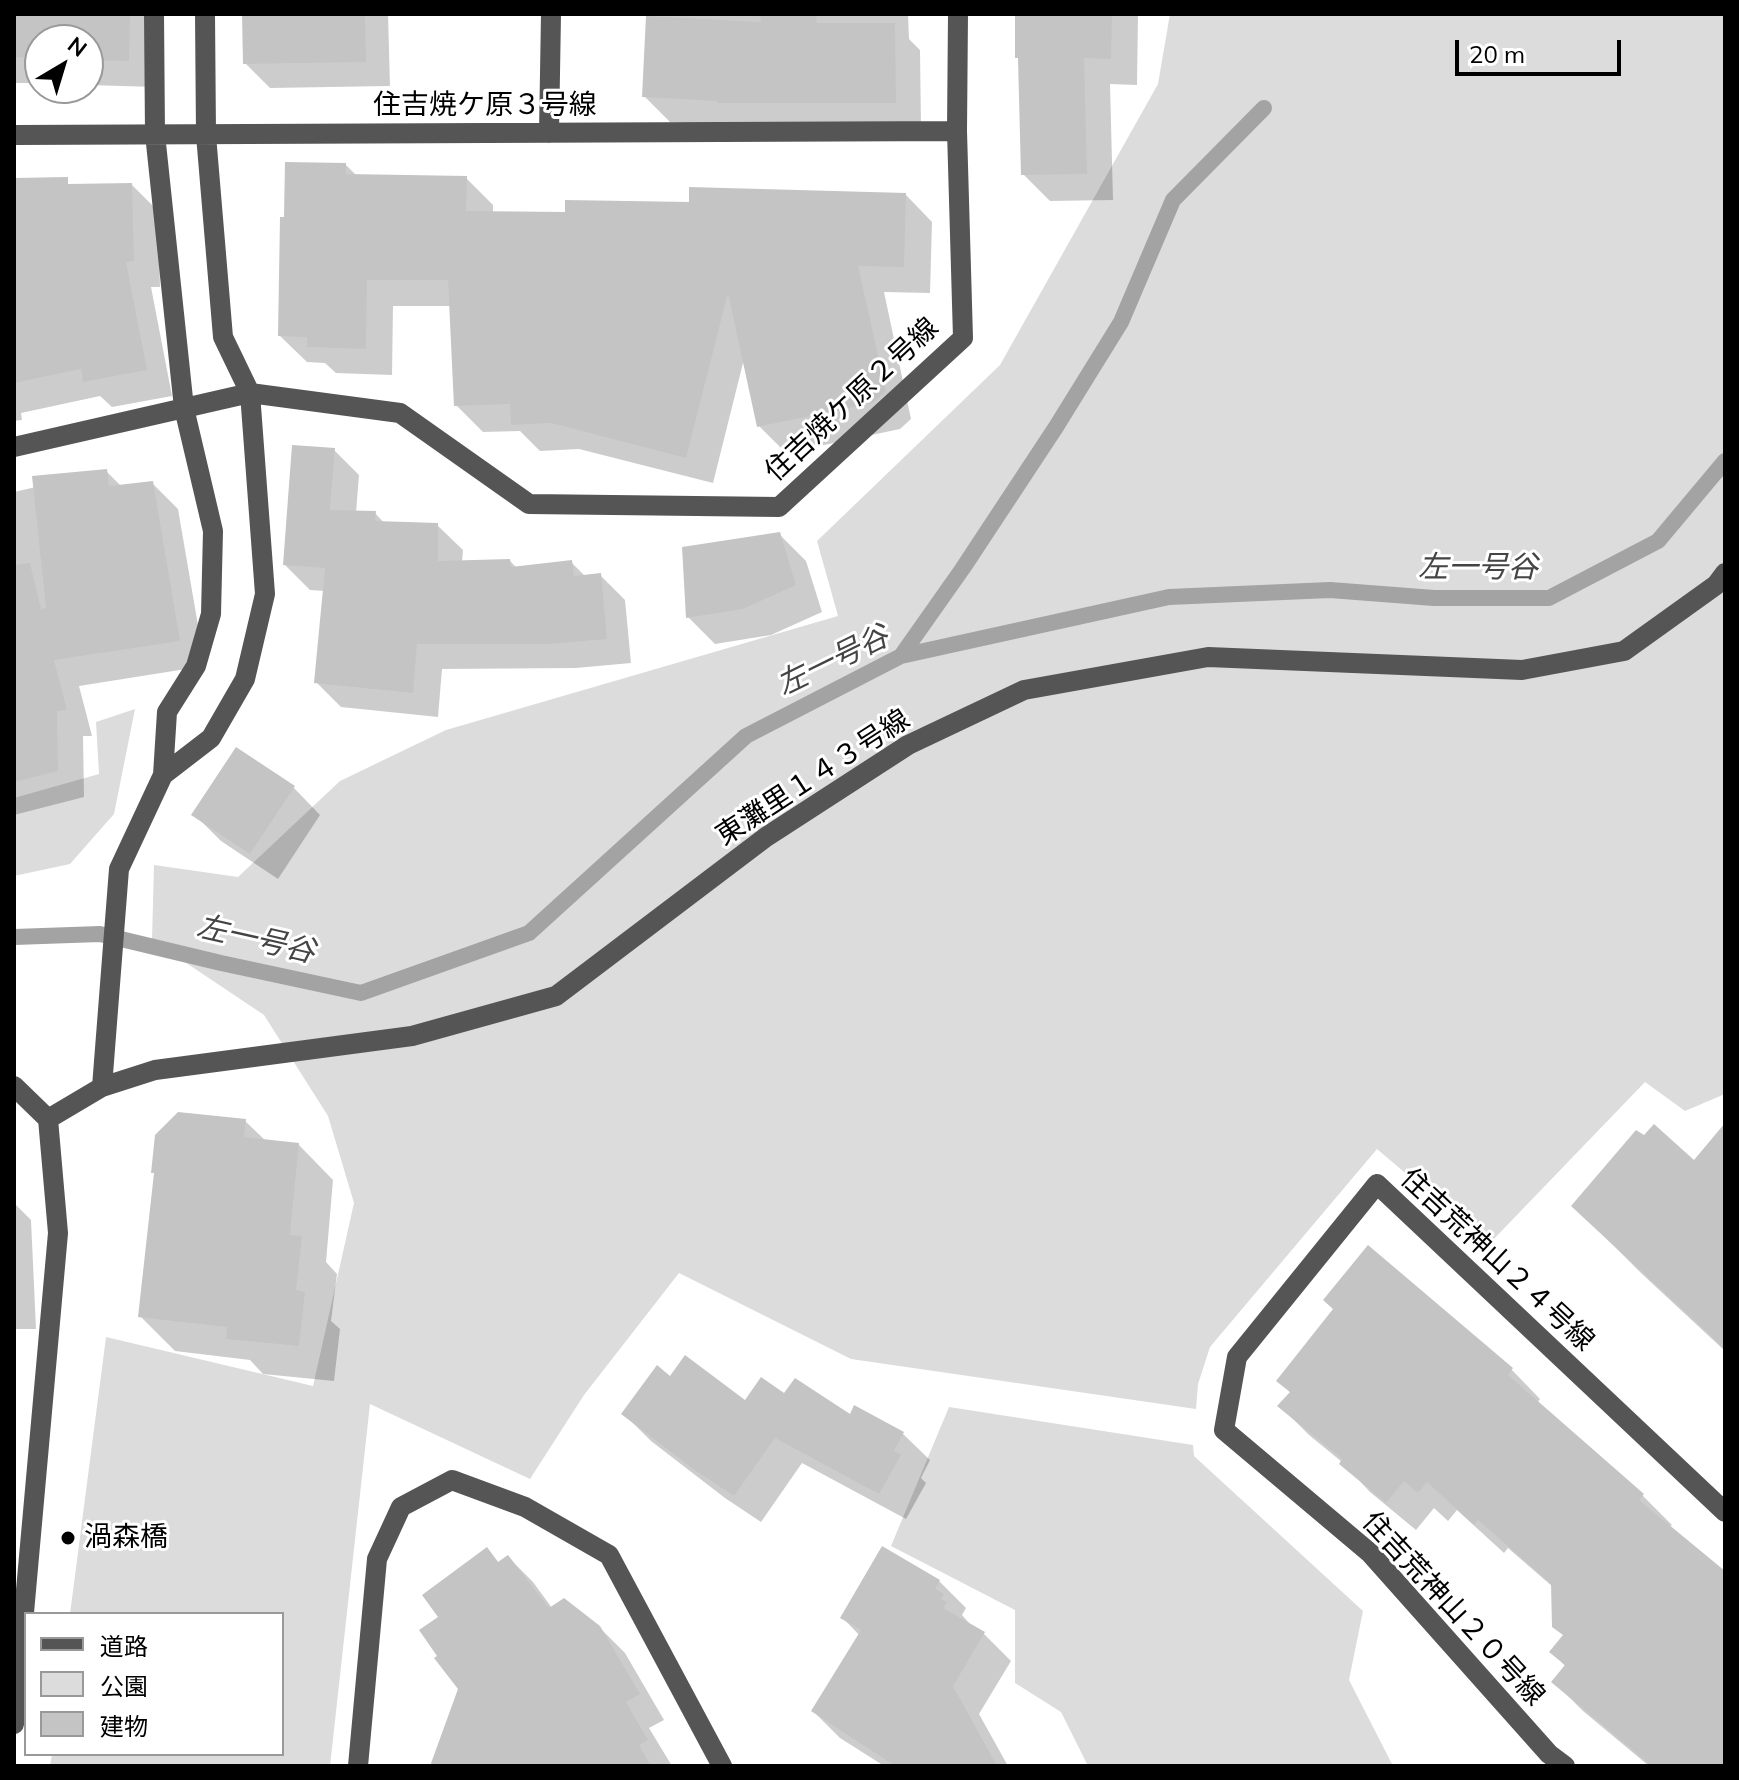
<!DOCTYPE html>
<meta charset="utf-8">
<style>
body{margin:0}
#map{position:relative;width:1739px;height:1780px;overflow:hidden;background:#fff;font-family:Mulish,"Noto Sans JP",sans-serif}
canvas{display:block}
.frame{position:absolute;inset:0;border:16px solid #000;pointer-events:none}
.legend{position:absolute;left:24px;top:1612px;width:260px;height:144px;box-sizing:border-box;background:#fff;border:2px solid #999;margin:0;padding:10px 14px;list-style:none;font-size:24px;color:#000}
.legend li{display:flex;align-items:center;gap:16px;height:40px}
.legend b{width:40px;border:2px solid #999}
.north{position:absolute;left:24px;top:24px;width:80px;height:80px;box-sizing:border-box;background:#fff;border:2px solid #999;border-radius:50%;rotate:38deg;font-size:22px;font-weight:700;line-height:32px;text-align:center;color:#000}
.north::after{content:'';display:block;margin:auto;width:28px;height:36px;background:#000;clip-path:polygon(50% 0,100% 100%,50% 72%,0 100%)}
.scale{position:absolute;left:1455px;top:40px;width:166px;height:36px;box-sizing:border-box;border:4px solid #000;border-top:0;padding-left:10px;font-size:24px;line-height:28px;white-space:nowrap;color:#000;-webkit-text-stroke:6px #fff;paint-order:stroke}
</style>
<div id="map">
<canvas width="1739" height="1780"></canvas>
<div class="frame"></div>
<ul class="legend">
<li><b style="height:10px;background:#555"></b>道路</li>
<li><b style="height:22px;background:#dcdcdc"></b>公園</li>
<li><b style="height:22px;background:#c4c4c4"></b>建物</li>
</ul>
<div class="north">N</div>
<div class="scale">20 m</div>
</div>
<script>
const c = document.querySelector('canvas').getContext('2d');
c.lineJoin = 'round';
function fillPath(path, color) { c.fillStyle = color; c.fill(path, 'evenodd'); }
function trace(path, color, width, dash) { c.strokeStyle = color; c.lineWidth = width; c.lineCap = dash ? 'butt' : 'round'; c.setLineDash(dash || []); c.stroke(path); }
function label(font, color, halo, rows, align = 'center') {
  c.font = font + ' Mulish,"Noto Sans JP",sans-serif'; c.lineWidth = 6; c.setLineDash([]); c.textBaseline = 'middle'; c.strokeStyle = halo; c.fillStyle = color; for (const [text, x, y, turn = 0] of rows) {
    c.save(); c.translate(x, y); c.rotate((+turn || 0) * Math.PI / 180); c.textAlign = isNaN(turn) ? turn : align; if (halo) c.strokeText(text, 0, 0); c.fillText(text, 0, 0); c.restore();
  }
}
fillPath(new Path2D(`
 M 1170,14 L 1725,14 L 1725,1094 L 1685,1111 L 1645,1082 L 1489,1244 L 1377,1149 L 1210,1347 L 1198,1384 L 1196,1409 L 851,1359 L 679,1273 L 584,1395 L 530,1479 L 370,1404 L 330,1766 L 50,1766 L 52,1754 L 282,1754 L 282,1614 L 70,1614 L 106,1337 L 313,1386 L 354,1203 L 328,1116 L 264,1015 L 152,940 L 154,865 L 238,877 L 340,781 L 446,730 L 838,616 L 817,541 L 1000,365 L 1158,84 Z
 M 135,709 L 114,814 L 70,864 L 14,876 L 14,798 L 99,774 L 96,722 Z
 M 949,1407 L 1193,1445 L 1194,1456 L 1363,1611 L 1349,1680 L 1393,1766 L 1088,1766 L 1061,1712 L 1015,1683 L 1015,1610 L 891,1546 Z`), '#dcdcdc');
fillPath(new Path2D(`
 M 14,14 L 157,14 L 155,87 L 88,85 L 88,40 L 40,40 L 40,83 L 14,83 Z
 M 244,14 L 388,14 L 390,86 L 270,88 L 245,63 Z
 M 648,14 L 908,14 L 909,39 L 920,50 L 921,127 L 742,125 L 670,122 L 644,96 Z
 M 1017,14 L 1138,14 L 1137,85 L 1110,84 L 1113,200 L 1050,201 L 1023,174 L 1020,60 L 1017,57 Z
 M 346,165 L 357,176 L 466,178 L 493,205 L 493,213 L 567,214 L 691,204 L 906,195 L 932,222 L 930,293 L 884,292 L 911,419 L 900,429 L 786,453 L 759,426 L 744,359 L 713,483 L 579,449 L 540,451 L 520,431 L 483,432 L 456,405 L 451,306 L 393,306 L 392,375 L 336,373 L 325,363 L 307,362 L 280,336 Z
 M 132,185 L 158,211 L 160,287 L 151,287 L 172,396 L 112,407 L 100,396 L 21,413 L 22,420 L 14,421 L 14,193 Z
 M 334,450 L 359,475 L 356,513 L 375,513 L 385,524 L 437,525 L 463,550 L 462,562 L 510,561 L 517,568 L 571,562 L 586,577 L 600,575 L 625,600 L 631,663 L 576,668 L 442,669 L 438,717 L 341,707 L 316,682 L 325,591 L 310,590 L 285,565 Z
 M 106,471 L 122,487 L 152,483 L 178,509 L 205,666 L 79,686 L 92,736 L 83,736 L 84,797 L 14,815 L 14,492 Z
 M 779,534 L 806,561 L 822,612 L 771,635 L 715,644 L 688,617 Z
 M 294,788 L 320,815 L 278,879 L 221,841 L 194,814 Z
 M 245,1121 L 266,1141 L 298,1144 L 333,1180 L 326,1262 L 337,1274 L 331,1321 L 340,1329 L 334,1381 L 263,1374 L 250,1360 L 175,1351 L 140,1316 Z
 M 1725,1191 L 1725,1351 L 1641,1273 L 1574,1206 Z
 M 14,1203 L 31,1220 L 36,1329 L 14,1329 Z
 M 1512,1370 L 1540,1399 L 1537,1403 L 1643,1496 L 1672,1525 L 1669,1527 L 1725,1574 L 1725,1766 L 1649,1766 L 1583,1711 L 1554,1682 L 1566,1667 L 1552,1652 L 1564,1636 L 1553,1587 L 1508,1548 L 1504,1553 L 1457,1510 L 1448,1521 L 1434,1508 L 1416,1530 L 1370,1492 L 1342,1462 L 1309,1435 L 1280,1406 L 1291,1393 L 1279,1381 Z
 M 670,1379 L 745,1403 L 785,1396 L 903,1434 L 930,1460 L 921,1478 L 926,1483 L 906,1519 L 802,1463 L 761,1522 L 725,1498 L 651,1441 L 624,1414 Z
 M 487,1550 L 499,1563 L 508,1557 L 533,1582 L 552,1608 L 599,1627 L 625,1653 L 664,1720 L 649,1728 L 672,1766 L 432,1766 L 460,1689 L 441,1617 Z
 M 939,1581 L 966,1608 L 962,1615 L 969,1623 L 968,1625 L 984,1634 L 1011,1661 L 979,1714 L 1008,1766 L 877,1766 L 881,1764 L 840,1738 L 813,1711 L 860,1636 L 842,1617 Z`), '#0003');
trace(new Path2D(`
 M 901,656 L 963,568 L 1056,427 L 1121,322 L 1173,200 L 1264,108
 M 14,937 L 100,934 L 221,963 L 361,993 L 529,933 L 746,736 L 901,656 L 1169,597 L 1330,590 L 1434,598 L 1549,598 L 1658,541 L 1725,461`), '#a3a3a3', 16);
fillPath(new Path2D(`
 M 14,14 L 130,14 L 129,61 L 88,60 L 88,40 L 40,40 L 40,58 L 14,57 Z
 M 242,14 L 365,14 L 366,62 L 243,64 Z
 M 760,14 L 816,14 L 817,23 L 895,23 L 896,103 L 717,103 L 717,101 L 642,97 L 646,16 L 761,22 Z
 M 1015,14 L 1112,14 L 1111,59 L 1084,58 L 1087,174 L 1021,175 L 1018,58 L 1015,58 Z
 M 285,162 L 346,163 L 346,174 L 467,176 L 466,211 L 565,212 L 565,200 L 689,202 L 689,187 L 906,193 L 904,267 L 858,266 L 886,391 L 873,403 L 757,427 L 728,293 L 686,458 L 551,423 L 511,425 L 510,404 L 454,406 L 448,280 L 367,280 L 366,349 L 307,347 L 307,337 L 278,336 L 280,217 L 284,217 Z
 M 68,177 L 68,184 L 132,183 L 134,261 L 126,262 L 147,370 L 83,382 L 81,369 L 14,383 L 14,178 Z
 M 292,445 L 335,448 L 330,510 L 376,511 L 375,521 L 438,523 L 438,561 L 510,559 L 511,567 L 572,560 L 574,576 L 601,573 L 607,639 L 550,644 L 417,644 L 413,693 L 314,683 L 325,568 L 283,565 Z
 M 107,469 L 109,486 L 153,481 L 180,641 L 54,660 L 67,710 L 57,711 L 58,771 L 14,782 L 14,565 L 30,563 L 41,609 L 46,608 L 32,476 Z
 M 780,532 L 796,585 L 743,609 L 686,618 L 682,547 Z
 M 236,747 L 295,786 L 250,854 L 191,815 Z
 M 178,1112 L 246,1119 L 244,1137 L 299,1143 L 290,1235 L 302,1236 L 296,1290 L 305,1292 L 299,1346 L 226,1339 L 227,1327 L 138,1317 L 154,1173 L 151,1173 L 155,1135 Z
 M 1725,1123 L 1725,1349 L 1571,1206 L 1636,1130 L 1644,1135 L 1654,1124 L 1694,1160 Z
 M 1368,1245 L 1513,1368 L 1508,1375 L 1644,1494 L 1639,1500 L 1725,1571 L 1725,1766 L 1652,1766 L 1551,1682 L 1565,1665 L 1549,1652 L 1563,1635 L 1552,1627 L 1551,1584 L 1478,1520 L 1474,1525 L 1427,1482 L 1418,1493 L 1404,1481 L 1386,1503 L 1339,1464 L 1342,1459 L 1277,1406 L 1290,1392 L 1276,1381 L 1333,1309 L 1323,1300 Z
 M 685,1355 L 745,1400 L 761,1377 L 784,1393 L 795,1378 L 850,1414 L 854,1405 L 904,1432 L 894,1451 L 901,1455 L 879,1494 L 775,1438 L 734,1496 L 696,1471 L 621,1414 L 657,1365 L 670,1376 Z
 M 882,1546 L 940,1580 L 935,1589 L 944,1594 L 941,1599 L 947,1602 L 943,1608 L 985,1632 L 953,1686 L 997,1766 L 895,1766 L 811,1711 L 861,1630 L 840,1618 Z
 M 487,1547 L 498,1562 L 508,1555 L 549,1608 L 564,1598 L 600,1626 L 640,1694 L 626,1702 L 648,1740 L 639,1745 L 651,1766 L 430,1766 L 458,1689 L 434,1658 L 437,1656 L 419,1630 L 438,1617 L 422,1595 Z`), '#c4c4c4');
trace(new Path2D(`
 M 549,133 L 551,14
 M 14,135 L 957,131
 M 14,447 L 250,393 L 400,413 L 529,504 L 779,507 L 963,338 L 957,131 L 958,14
 M 163,775 L 211,738 L 245,679 L 265,594 L 250,393 L 223,337 L 206,135 L 205,14
 M 14,1086 L 48,1119
 M 102,1087 L 119,869 L 163,775 L 167,712 L 196,666 L 211,614 L 213,531 L 184,408 L 155,134 L 154,14
 M 48,1119 L 102,1087 L 155,1070 L 412,1036 L 556,996 L 766,837 L 908,745 L 1024,690 L 1208,657 L 1522,670 L 1624,651 L 1716,585 L 1725,573
 M 14,1724 L 58,1233 L 48,1119
 M 358,1766 L 377,1559 L 401,1507 L 452,1480 L 525,1507 L 609,1555 L 722,1766
 M 1565,1766 L 1549,1754 L 1370,1553 L 1224,1430 L 1237,1357 L 1377,1184 L 1725,1512`), '#555', 20);
for (const [x, y, r, color] of [
 [68,1538,8,"#000"]
]) { const dot = new Path2D(); dot.arc(x, y, r, 0, 2 * Math.PI); c.fillStyle = color; c.fill(dot); trace(dot, '#fff', 3); }
label('28px', '#000', '#fff', [
 ["住吉焼ケ原３号線",485,106],
 ["住吉焼ケ原２号線",852,400,-43],
 ["東灘里１４３号線",813,778,-33],
 ["住吉荒神山２４号線",1497,1260,43],
 ["住吉荒神山２０号線",1453,1609,47]
]);
label('28px', '#000', '#fff', [
 ["渦森橋",84,1538]
], 'left');
label('italic 30px', '#444', '#fff', [
 ["左一号谷",1478,568],
 ["左一号谷",833,661,-26],
 ["左一号谷",256,940,13]
]);
</script>
